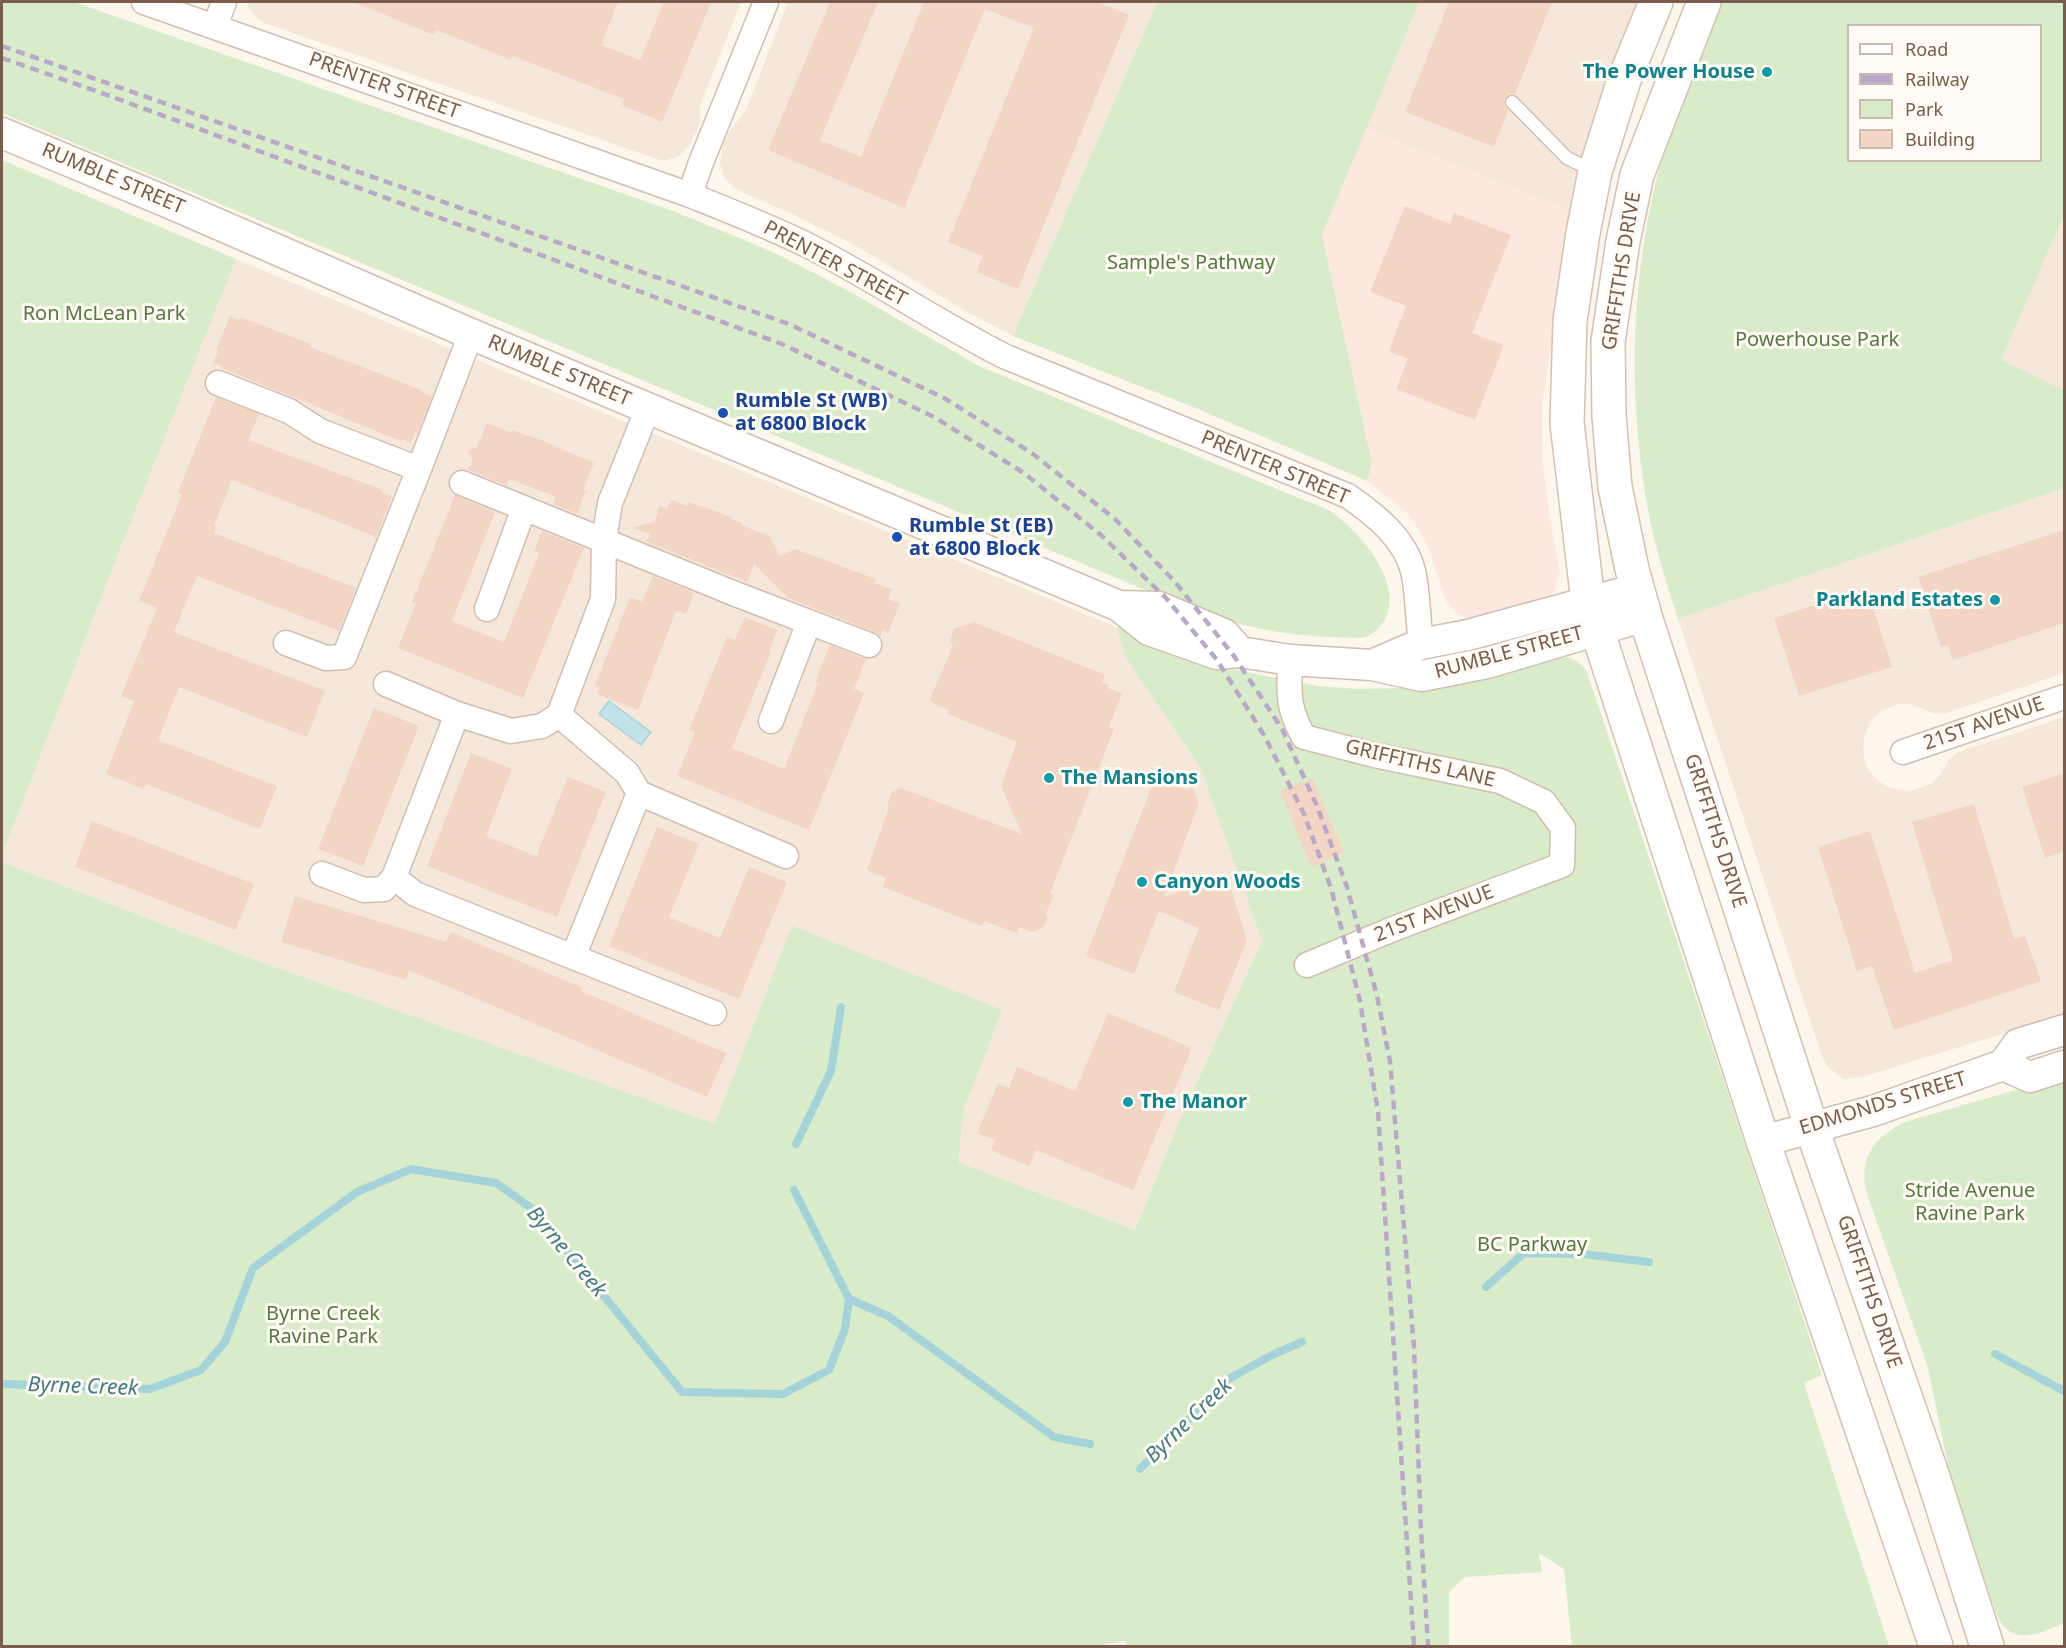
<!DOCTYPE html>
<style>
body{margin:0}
#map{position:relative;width:2066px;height:1648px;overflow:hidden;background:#fdf6ec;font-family:"Noto Sans",sans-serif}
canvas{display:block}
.frame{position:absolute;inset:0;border:3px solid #7a5c4d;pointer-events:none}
.legend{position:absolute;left:1847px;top:24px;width:195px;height:138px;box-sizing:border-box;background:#fffaf3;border:2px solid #cabbb1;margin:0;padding:8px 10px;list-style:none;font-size:18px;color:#7a5c4d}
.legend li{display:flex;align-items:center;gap:12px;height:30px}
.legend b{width:30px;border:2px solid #cabbb1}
</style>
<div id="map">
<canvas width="2066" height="1648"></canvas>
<div class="frame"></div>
<ul class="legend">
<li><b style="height:8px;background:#fff"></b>Road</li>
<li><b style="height:8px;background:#b9a8c9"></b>Railway</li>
<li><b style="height:16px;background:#d8ecc9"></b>Park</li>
<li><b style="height:16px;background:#f3d5c3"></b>Building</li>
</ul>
</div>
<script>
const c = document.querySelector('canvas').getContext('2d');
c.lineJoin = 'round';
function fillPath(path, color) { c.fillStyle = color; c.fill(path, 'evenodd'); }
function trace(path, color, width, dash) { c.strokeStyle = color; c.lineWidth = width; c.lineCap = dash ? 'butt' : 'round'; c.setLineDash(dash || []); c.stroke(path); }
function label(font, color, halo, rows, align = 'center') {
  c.font = font + ' "Noto Sans",sans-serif'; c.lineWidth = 6; c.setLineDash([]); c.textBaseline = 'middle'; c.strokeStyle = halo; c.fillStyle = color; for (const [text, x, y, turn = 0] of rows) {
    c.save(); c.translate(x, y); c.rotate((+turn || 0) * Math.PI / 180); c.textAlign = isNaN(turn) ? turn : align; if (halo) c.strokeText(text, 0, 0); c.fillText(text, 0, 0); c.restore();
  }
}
fillPath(new Path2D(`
 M 246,2 L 741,2 L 700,106 L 700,122 L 691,144 L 678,157 L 663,161 L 264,23 L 252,13 Z
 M 788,2 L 1157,2 L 1013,336 L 964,310 L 851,243 L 792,214 L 746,194 L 735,188 L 725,179 L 720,163 L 723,145 L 729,132 L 746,110 Z
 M 1419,2 L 1640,2 L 1572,211 L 1365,129 Z
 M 2064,215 L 2064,400 L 1997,368 Z
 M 236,259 L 1116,627 L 1126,658 L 1201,769 L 1262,941 L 1180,1119 L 1135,1230 L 945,1157 L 792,927 L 715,1125 L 258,961 L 2,862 L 2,856 L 116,559 Z
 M 2064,488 L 2064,673 L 1944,714 L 1933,713 L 1911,704 L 1898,704 L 1883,710 L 1873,719 L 1866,731 L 1863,745 L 1864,760 L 1869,771 L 1879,781 L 1888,787 L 1910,791 L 1931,784 L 1941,774 L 1949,759 L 1958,752 L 2064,717 L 2064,1015 L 1862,1077 L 1844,1079 L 1828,1067 L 1822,1057 L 1678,619 Z`), '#f5e8da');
fillPath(new Path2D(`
 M 1365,129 L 1572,211 L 1542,406 L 1542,456 L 1549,512 L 1560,572 L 1554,592 L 1545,600 L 1472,620 L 1458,614 L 1448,604 L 1445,599 L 1430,552 L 1419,530 L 1407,513 L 1367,481 L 1372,463 L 1322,235 Z`), '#fde8e0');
fillPath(new Path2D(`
 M 2,2 L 74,2 L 673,211 L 742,239 L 785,258 L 854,294 L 979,366 L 1328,510 C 1357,528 1405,582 1385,619 C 1380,627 1374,634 1365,637 C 1355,639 1343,637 1333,637 C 1283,636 1237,625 1191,609 L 2,113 Z
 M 1157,2 L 1419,2 L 1322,235 L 1372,463 L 1367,481 L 1198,409 L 1013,336 Z
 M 1722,2 L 2064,2 L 2064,215 L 2001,360 L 2064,390 L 2064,488 L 1678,619 C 1666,582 1654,544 1647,505 C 1627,387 1631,270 1663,154 C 1669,134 1678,114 1685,95 C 1697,64 1709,33 1722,2 ZM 1848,26 L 2040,26 L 2040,160 L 1848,160 Z
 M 2,160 L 236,259 L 116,559 L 2,856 Z
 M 1116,627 L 1215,666 L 1317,686 L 1358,689 L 1403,688 L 1437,684 L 1558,655 C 1571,657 1579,661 1587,672 L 1822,1375 L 1804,1383 L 1889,1646 L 1572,1646 L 1564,1569 L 1539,1553 L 1542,1572 L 1465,1577 L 1449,1592 L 1449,1646 L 1127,1646 L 1125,1641 L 1095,1646 L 2,1646 L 2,862 L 258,961 L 715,1124 L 792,926 L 1002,1010 L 964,1108 L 958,1162 L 1135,1230 L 1180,1119 L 1262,941 L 1201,769 L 1126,658 Z
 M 2064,1076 L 2064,1623 C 2039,1633 2013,1648 1997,1616 L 1952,1484 L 1928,1368 L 1866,1191 C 1859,1156 1874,1138 1905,1122 Z`), '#d8ecc9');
const water = new Path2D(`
 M 609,701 L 651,732 L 641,745 L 599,714 Z`);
fillPath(water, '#bfe3e8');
trace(water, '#a5d3da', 1.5);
trace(new Path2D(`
 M 796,1144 L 831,1071 L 841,1007
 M 794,1190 L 849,1299
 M 1486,1287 L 1524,1253 L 1583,1254 L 1649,1262
 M 1995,1354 L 2064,1391
 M 2,1384 L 150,1389 L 201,1370 L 225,1342 L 253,1268 L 357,1192 L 411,1169 L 496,1183 L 534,1210 L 682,1392 L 783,1394 L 829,1370 L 845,1329 L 849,1299 L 888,1316 L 1054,1437 L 1090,1444
 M 1140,1469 L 1227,1380 L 1272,1355 L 1302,1342`), '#a5d3da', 8);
fillPath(new Path2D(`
 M 354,2 L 618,2 L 601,45 L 640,60 L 664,2 L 711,2 L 662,122 L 622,105 L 624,99 L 512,56 L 511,60 L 436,30 L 434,35 Z
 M 830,2 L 878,2 L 820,140 L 861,157 L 924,2 L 1097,2 L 1129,15 L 1018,289 L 976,272 L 983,256 L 948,242 L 1034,28 L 985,9 L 904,208 L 768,150 Z
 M 1449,2 L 1552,2 L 1515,94 L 1509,94 L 1504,99 L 1504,105 L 1508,110 L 1494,147 L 1405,112 Z
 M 1405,206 L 1450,224 L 1454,213 L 1511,235 L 1472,333 L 1504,345 L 1475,420 L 1396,389 L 1408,359 L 1389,351 L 1406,306 L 1370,292 Z
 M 230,316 L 239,320 L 240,317 L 311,344 L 310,347 L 422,390 L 421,392 L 432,396 L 418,433 L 415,432 L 411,443 L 402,439 L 401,441 L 221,368 L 222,366 L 213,363 L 218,351 L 216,350 Z
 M 216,397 L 259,414 L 248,440 L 383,490 L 382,492 L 392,496 L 376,537 L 232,480 L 214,526 L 216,527 L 214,533 L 356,588 L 339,631 L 197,576 L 174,632 L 325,691 L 307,737 L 179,687 L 158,740 L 277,786 L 260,829 L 146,784 L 144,789 L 106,774 L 134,701 L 121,696 L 157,608 L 139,601 L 182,494 L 178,492 Z
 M 487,423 L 511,433 L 512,430 L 541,440 L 594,463 L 583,490 L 586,491 L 577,514 L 553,504 L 556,497 L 509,479 L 506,485 L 468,470 L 473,459 L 467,451 L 477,447 Z
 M 455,495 L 495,512 L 452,621 L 504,642 L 539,553 L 534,551 L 542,531 L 584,548 L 523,698 L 398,648 L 416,603 L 412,602 Z
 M 671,500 L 687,506 L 689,502 L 732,517 L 731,519 L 742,523 L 741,525 L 769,536 L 780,556 L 795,549 L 876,579 L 875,583 L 892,589 L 888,599 L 900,603 L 888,633 L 882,630 L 880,636 L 874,632 L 788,598 L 754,564 L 747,582 L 647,542 L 650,534 L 633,528 L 655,521 L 660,506 L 667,509 Z
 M 2064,530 L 2064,623 L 1953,660 L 1948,645 L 1941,647 L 1918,577 Z
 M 653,576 L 694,593 L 686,614 L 676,611 L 638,710 L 597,694 L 600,687 L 595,685 L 630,597 L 642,602 Z
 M 1867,588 L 1892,667 L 1799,696 L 1774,618 Z
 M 745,617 L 777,630 L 769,651 L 771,652 L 732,748 L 784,769 L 818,683 L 815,682 L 830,645 L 866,659 L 854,689 L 864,693 L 809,830 L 677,776 L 695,732 L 689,730 L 727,637 L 735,640 Z
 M 974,622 L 1105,675 L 1102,682 L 1109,685 L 1108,688 L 1122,693 L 1109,727 L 1114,729 L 1050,893 L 1053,895 L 1046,914 L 1048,919 L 1042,928 L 1032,932 L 1019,927 L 1017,933 L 984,921 L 982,926 L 883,887 L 886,878 L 867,870 L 889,807 L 887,803 L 892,792 L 901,788 L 1022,834 L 1001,786 L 1017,742 L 948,714 L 949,710 L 929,701 L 953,646 L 950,640 L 954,629 Z
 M 374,708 L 419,726 L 363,866 L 318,849 Z
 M 471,753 L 512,769 L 486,836 L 536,856 L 568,777 L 606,792 L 557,917 L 427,866 Z
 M 2064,773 L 2064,852 L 2045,858 L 2022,787 Z
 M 1155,778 L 1187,790 L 1192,787 L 1199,803 L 1164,897 L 1223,878 L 1227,891 L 1231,889 L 1247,940 L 1219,1010 L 1174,992 L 1199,928 L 1159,911 L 1134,974 L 1086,956 Z
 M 1312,778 L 1344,853 L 1311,867 L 1280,791 Z
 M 1974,804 L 2014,939 L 2025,936 L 2041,981 L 1894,1030 L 1872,966 L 1857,971 L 1818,847 L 1870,831 L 1915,973 L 1953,960 L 1912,822 Z
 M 92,821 L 254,884 L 236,930 L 75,867 Z
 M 657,827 L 699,844 L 669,917 L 720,938 L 749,867 L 787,882 L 739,999 L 609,946 Z
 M 295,896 L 446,942 L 451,932 L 583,988 L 581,991 L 726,1053 L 707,1097 L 409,970 L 406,980 L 281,942 Z
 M 1108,1013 L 1192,1048 L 1133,1190 L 1036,1150 L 1029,1166 L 991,1150 L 995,1140 L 977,1133 L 998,1084 L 1009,1088 L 1017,1067 L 1075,1091 Z`), '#f3d5c3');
const service = new Path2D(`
 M 1512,102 L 1567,158 L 1594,171`);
const minor = new Path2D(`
 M 144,2 L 690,195 C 730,211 771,227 809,246 C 876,280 938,323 1006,357 L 1348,496 C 1374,514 1405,538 1413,571 C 1418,592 1418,622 1421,644
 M 215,26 L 224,2
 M 690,195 L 700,165 L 766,2
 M 218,383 L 289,411 L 320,431 L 419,469
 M 462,483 L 738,595 L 869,645
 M 487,609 L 524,508
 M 286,643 L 326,658 L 344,657 L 419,469 L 471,334
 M 1290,660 C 1289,693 1287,708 1304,737 L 1374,755 L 1500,781 L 1544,802 L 1563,828 L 1562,865 L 1393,929 L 1307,965
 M 386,684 L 457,714 L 511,731 L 542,726 L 559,715 L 627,773 L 639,793 L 786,856
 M 559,715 L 603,599 L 604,540 L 610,503 L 648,408
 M 771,721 L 809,622
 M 1903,752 L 2064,697
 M 322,874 L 364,890 L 384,889 L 394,877 L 415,894 L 714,1013
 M 394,877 L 457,714
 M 573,957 L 639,793`);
const tertiary = new Path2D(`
 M 2,133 L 167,202 L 471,334 L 1119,606 L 1149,630 L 1217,654 L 1240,652 L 1290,660 L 1372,665 L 1422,676 L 1487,663 L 1645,616
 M 1119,606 L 1159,607 L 1224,634 L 1240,652
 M 1372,665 L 1421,644 L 1468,635 L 1637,589
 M 2003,1065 L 2030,1077 L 2064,1066
 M 1763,1141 L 1873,1111 L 2003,1065 L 2018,1044 L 2064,1030`);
const secondary = new Path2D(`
 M 1656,2 L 1624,80 L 1595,172 L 1583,233 L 1570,321 L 1567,423 L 1588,602 L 1763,1141 L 1936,1646
 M 1704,2 L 1637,175 L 1623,241 L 1608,342 L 1609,416 L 1615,487 L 1632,569 L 1645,616 L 1811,1126 L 1931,1471 L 1987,1646`);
trace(service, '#d1beb0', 15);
trace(minor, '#d1beb0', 27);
trace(tertiary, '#d1beb0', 33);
trace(secondary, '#d6c0b0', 36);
trace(service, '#fff', 12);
trace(minor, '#fff', 24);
trace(tertiary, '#fff', 30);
trace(secondary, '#fff', 33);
trace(new Path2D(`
 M 2,46 L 789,324 L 946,399 L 1033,454 L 1115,519 L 1175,582 L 1234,656 L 1282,729 L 1317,806 L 1347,887 L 1377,996 L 1390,1061 L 1414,1347 L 1421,1530 L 1428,1646
 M 2,58 L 99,92 L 782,344 L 934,417 L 1024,473 L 1102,536 L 1166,598 L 1217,660 L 1264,735 L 1304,814 L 1331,888 L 1360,1001 L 1378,1112 L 1414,1646`), '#b9a8c9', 4.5, [9, 6]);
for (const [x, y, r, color] of [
 [1767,72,6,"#0f9aa8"],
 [723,413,6,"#1a4fb4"],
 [897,537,6,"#1a4fb4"],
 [1995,600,6,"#0f9aa8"],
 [1049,778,6,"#0f9aa8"],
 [1142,882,6,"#0f9aa8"],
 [1128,1102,6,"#0f9aa8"]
]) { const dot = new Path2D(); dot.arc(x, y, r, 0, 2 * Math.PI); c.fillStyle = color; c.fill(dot); trace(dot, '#fffaf3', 2); }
label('bold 20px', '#0d838f', '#fffaf3', [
 ["The Power House",1755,72,"right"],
 ["Parkland Estates",1983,600,"right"],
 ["The Mansions",1061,778],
 ["Canyon Woods",1154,882],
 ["The Manor",1140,1102]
], 'left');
label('20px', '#7a5c4d', '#fffaf3', [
 ["PRENTER STREET",384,86,20],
 ["RUMBLE STREET",113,179,23],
 ["PRENTER STREET",835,264,28],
 ["GRIFFITHS DRIVE",1622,271,-81],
 ["RUMBLE STREET",559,371,23],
 ["PRENTER STREET",1275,468,23],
 ["RUMBLE STREET",1509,653,-15],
 ["21ST AVENUE",1984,724,-19],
 ["GRIFFITHS LANE",1420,764,13],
 ["GRIFFITHS DRIVE",1715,831,72],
 ["21ST AVENUE",1434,914,-21],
 ["EDMONDS STREET",1883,1104,-17],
 ["GRIFFITHS DRIVE",1869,1292,71]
]);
label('20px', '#537a41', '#fffaf3', [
 ["Sample's Pathway",1191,263],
 ["Ron McLean Park",104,314],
 ["Powerhouse Park",1817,340],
 ["Stride Avenue",1970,1191],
 ["Ravine Park",1970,1214],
 ["BC Parkway",1532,1245],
 ["Byrne Creek",323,1314],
 ["Ravine Park",323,1337]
]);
label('bold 20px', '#164399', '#fffaf3', [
 ["Rumble St (WB)",735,401],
 ["at 6800 Block",735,424],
 ["Rumble St (EB)",909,526],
 ["at 6800 Block",909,549]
], 'left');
label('italic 21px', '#437c86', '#fffaf3', [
 ["Byrne Creek",566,1252,50],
 ["Byrne Creek",83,1387,2],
 ["Byrne Creek",1189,1421,-44]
]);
</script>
